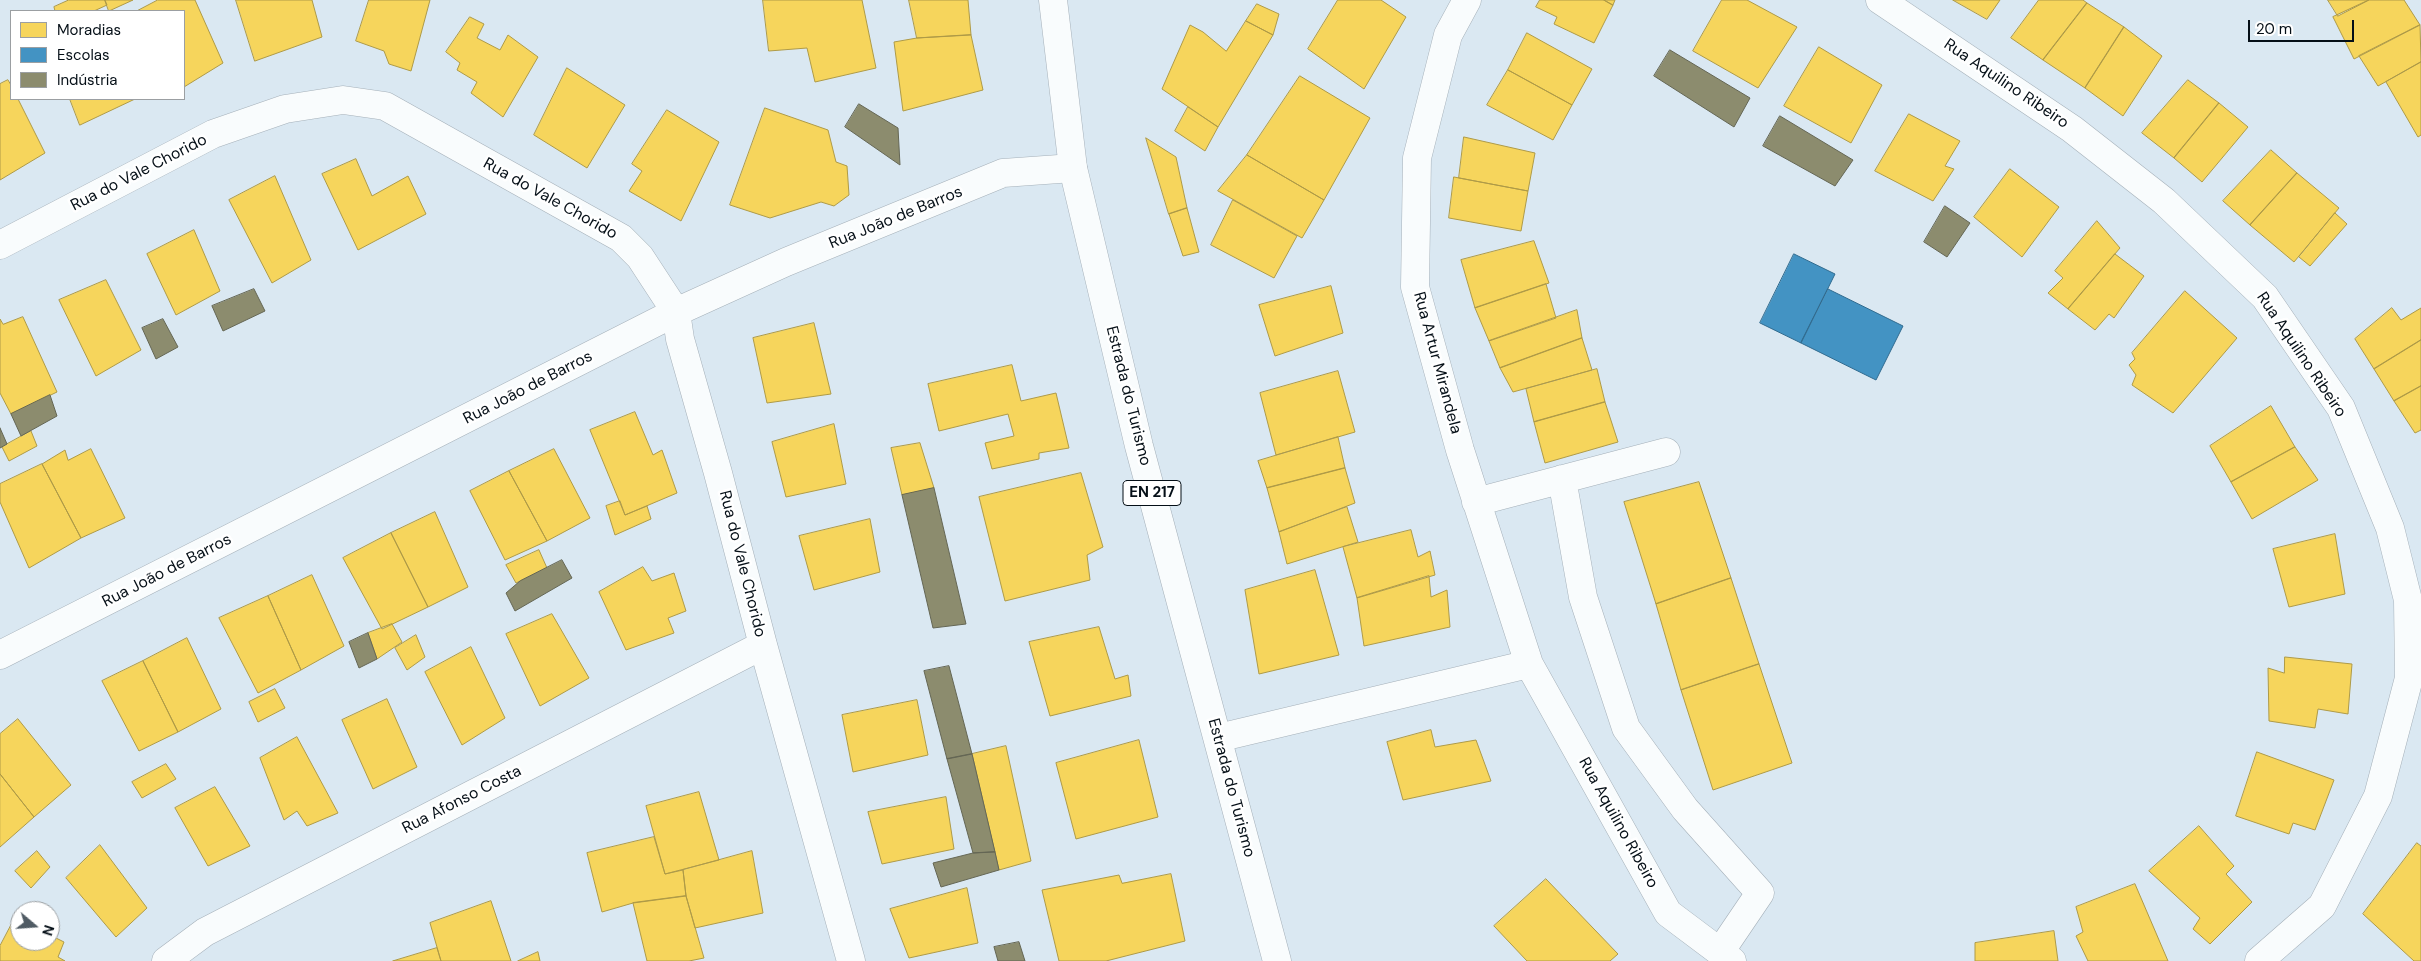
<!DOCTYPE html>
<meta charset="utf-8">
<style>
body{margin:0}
#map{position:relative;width:2421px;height:961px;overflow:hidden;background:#dae8f2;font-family:"DM Sans",sans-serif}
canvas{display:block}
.legend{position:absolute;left:10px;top:10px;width:175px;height:90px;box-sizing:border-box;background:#fff;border:1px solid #9b9fa2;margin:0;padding:6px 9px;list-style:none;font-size:15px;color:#050f17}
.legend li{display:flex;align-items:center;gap:10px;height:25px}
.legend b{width:25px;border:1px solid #9b9fa2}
.north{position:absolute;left:10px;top:901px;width:50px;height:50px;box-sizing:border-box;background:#fff;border:1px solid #9b9fa2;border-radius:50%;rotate:108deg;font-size:14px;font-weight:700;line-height:20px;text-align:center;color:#050f17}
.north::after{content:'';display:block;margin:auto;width:18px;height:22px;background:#505b64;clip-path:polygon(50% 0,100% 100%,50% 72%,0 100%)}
.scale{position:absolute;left:2248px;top:20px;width:106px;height:22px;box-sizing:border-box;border:2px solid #050f17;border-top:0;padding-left:6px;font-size:15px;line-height:18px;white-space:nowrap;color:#050f17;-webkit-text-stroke:4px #fff;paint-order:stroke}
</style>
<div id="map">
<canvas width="2421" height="961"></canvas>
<ul class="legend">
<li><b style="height:14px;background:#f6d55c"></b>Moradias</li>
<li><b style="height:14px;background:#4393c3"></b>Escolas</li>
<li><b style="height:14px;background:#8c8c6e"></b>Indústria</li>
</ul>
<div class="north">N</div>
<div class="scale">20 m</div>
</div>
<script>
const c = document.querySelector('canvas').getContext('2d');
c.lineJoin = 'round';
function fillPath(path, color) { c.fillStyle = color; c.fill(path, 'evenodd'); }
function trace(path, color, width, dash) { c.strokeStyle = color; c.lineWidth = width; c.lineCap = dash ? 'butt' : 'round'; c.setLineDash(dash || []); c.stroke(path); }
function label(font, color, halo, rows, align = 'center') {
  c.font = font + ' "DM Sans",sans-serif'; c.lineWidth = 5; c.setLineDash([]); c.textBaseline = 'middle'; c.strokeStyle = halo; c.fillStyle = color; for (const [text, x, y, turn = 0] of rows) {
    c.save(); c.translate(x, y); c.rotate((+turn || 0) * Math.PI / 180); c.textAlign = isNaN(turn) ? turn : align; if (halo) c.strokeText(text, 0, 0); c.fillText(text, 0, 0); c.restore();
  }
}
const homes = new Path2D(`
 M 69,0 L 105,0 L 107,5 L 94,11 L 55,11 L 54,7 Z
 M 105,0 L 133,0 L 109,11 Z
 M 158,0 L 195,0 L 223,63 L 184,87 L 184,11 L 137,11 Z
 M 236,0 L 312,0 L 322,37 L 255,61 Z
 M 369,0 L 430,0 L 411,71 L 389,64 L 384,51 L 356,41 Z
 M 763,0 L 862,0 L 876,68 L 815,82 L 807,48 L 769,51 Z
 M 909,0 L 968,0 L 971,35 L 917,38 Z
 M 1338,0 L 1381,0 L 1406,17 L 1364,89 L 1308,49 Z
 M 1540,0 L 1604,0 L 1613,5 L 1594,43 L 1554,24 L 1557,17 L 1536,7 Z
 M 1604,0 L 1615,0 L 1613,5 Z
 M 1722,0 L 1747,0 L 1797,27 L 1758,88 L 1693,51 Z
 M 1953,0 L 2000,0 L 1987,19 Z
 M 2039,0 L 2083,0 L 2087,3 L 2043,60 L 2011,38 Z
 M 2328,0 L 2369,0 L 2338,16 Z
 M 2369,0 L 2404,0 L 2420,25 L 2354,59 L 2333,17 Z
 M 2087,3 L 2124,27 L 2085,88 L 2043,60 Z
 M 1257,4 L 1279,14 L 1273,35 L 1246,21 Z
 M 470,17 L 484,24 L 477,38 L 500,50 L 508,35 L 538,57 L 503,117 L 471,93 L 477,82 L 457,70 L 460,63 L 446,52 Z
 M 1246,21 L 1273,35 L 1218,127 L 1162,89 L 1190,25 L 1203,32 L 1226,51 Z
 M 2420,25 L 2421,62 L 2378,86 L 2359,56 Z
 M 2124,27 L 2162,56 L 2123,116 L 2085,88 Z
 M 1527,33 L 1592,69 L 1572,105 L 1508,70 Z
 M 971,35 L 983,90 L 903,111 L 894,42 L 917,38 Z
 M 1819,47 L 1882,85 L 1851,143 L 1784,106 Z
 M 2421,62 L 2421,135 L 2418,137 L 2386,82 Z
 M 567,68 L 625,105 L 587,168 L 534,135 Z
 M 1508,70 L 1572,105 L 1553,140 L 1487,105 Z
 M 1300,76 L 1370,118 L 1324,200 L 1247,155 Z
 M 8,80 L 11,85 L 11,99 L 18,99 L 45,153 L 0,180 L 0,84 Z
 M 2188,80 L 2219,103 L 2174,158 L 2142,133 Z
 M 70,99 L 135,99 L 80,125 Z
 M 2219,103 L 2248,127 L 2202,182 L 2174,158 Z
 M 1188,107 L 1218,127 L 1205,151 L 1175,131 Z
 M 765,108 L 828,130 L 836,162 L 847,166 L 849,195 L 834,206 L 821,202 L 770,218 L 730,205 Z
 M 667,110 L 719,142 L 681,221 L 629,191 L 642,171 L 632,164 Z
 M 1909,114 L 1960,141 L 1945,166 L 1954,169 L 1933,201 L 1875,171 Z
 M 1464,137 L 1535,153 L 1528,191 L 1459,178 Z
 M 1146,138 L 1176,157 L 1187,208 L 1169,214 Z
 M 2271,150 L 2297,173 L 2250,225 L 2223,201 Z
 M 1247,155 L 1324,200 L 1302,238 L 1218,191 Z
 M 356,159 L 372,196 L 408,176 L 426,214 L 358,250 L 322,174 Z
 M 2010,169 L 2059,207 L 2022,257 L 1974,217 Z
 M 2297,173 L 2339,208 L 2294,262 L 2250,225 Z
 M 275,176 L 311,260 L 272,283 L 229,200 Z
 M 1454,177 L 1528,191 L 1521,231 L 1449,218 Z
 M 1233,200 L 1297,236 L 1274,278 L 1211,245 Z
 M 1187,208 L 1199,252 L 1183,256 L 1169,214 Z
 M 2335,213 L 2347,224 L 2310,266 L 2299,257 Z
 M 2097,221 L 2120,248 L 2068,309 L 2048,293 L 2063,278 L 2055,271 Z
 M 194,230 L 220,291 L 176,315 L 147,254 Z
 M 1534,241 L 1549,283 L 1475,308 L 1461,260 Z
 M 2115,254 L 2144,276 L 2114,318 L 2109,314 L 2095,330 L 2068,309 Z
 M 106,280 L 141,350 L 96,376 L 59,300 Z
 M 1546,284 L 1556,318 L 1489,341 L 1475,308 Z
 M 1331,286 L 1343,333 L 1275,356 L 1259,305 Z
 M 2185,291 L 2237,338 L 2173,413 L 2132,385 L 2136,375 L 2129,365 L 2135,359 L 2132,353 Z
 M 2392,308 L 2401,320 L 2421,308 L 2421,340 L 2374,369 L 2355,339 Z
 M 1577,310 L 1582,338 L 1500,368 L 1489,341 Z
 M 23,317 L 57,392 L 11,414 L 0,393 L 0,319 L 3,324 Z
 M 814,323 L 831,394 L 767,403 L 753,338 Z
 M 1582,338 L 1592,370 L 1513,392 L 1500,368 Z
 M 2421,340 L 2421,386 L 2394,401 L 2374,369 Z
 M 1012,365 L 1021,401 L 1056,393 L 1069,448 L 1039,453 L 1039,459 L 992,469 L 985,443 L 1014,436 L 1008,414 L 939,431 L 928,384 Z
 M 1597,369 L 1605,402 L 1534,422 L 1526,389 Z
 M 1338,371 L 1355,432 L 1276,455 L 1260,393 Z
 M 2421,386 L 2421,430 L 2415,433 L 2394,401 Z
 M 1605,402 L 1618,442 L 1545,463 L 1534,422 Z
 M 2271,406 L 2295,447 L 2231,482 L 2210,446 Z
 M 635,412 L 653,455 L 662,450 L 677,493 L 625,515 L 590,430 Z
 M 834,424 L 846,484 L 786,497 L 772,442 Z
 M 31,431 L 37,446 L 9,461 L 2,447 Z
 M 1338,437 L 1345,468 L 1267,488 L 1258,461 Z
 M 920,443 L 934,488 L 902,495 L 891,448 Z
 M 2295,447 L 2318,480 L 2252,519 L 2231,482 Z
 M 91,449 L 125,518 L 81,538 L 42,464 L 65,450 L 68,460 Z
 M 554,449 L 590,518 L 547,541 L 509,471 Z
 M 42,464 L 81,538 L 29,568 L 0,502 L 0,484 Z
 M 1345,468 L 1355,503 L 1279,532 L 1267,488 Z
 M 509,471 L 547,541 L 505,560 L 470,491 Z
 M 1081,473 L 1103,547 L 1087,555 L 1090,580 L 1005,601 L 979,497 Z
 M 1699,482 L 1731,578 L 1656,604 L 1624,502 Z
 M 620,501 L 625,515 L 647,506 L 651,519 L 615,535 L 606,506 Z
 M 1347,507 L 1358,542 L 1287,564 L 1279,532 Z
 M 435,512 L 468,587 L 428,607 L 391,533 Z
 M 870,519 L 880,572 L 814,590 L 799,536 Z
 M 1411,530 L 1418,557 L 1430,551 L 1435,575 L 1357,598 L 1343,547 Z
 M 391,533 L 428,607 L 382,629 L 343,558 Z
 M 2335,534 L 2345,594 L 2289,607 L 2273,549 Z
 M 539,550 L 547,568 L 516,583 L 506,565 Z
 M 643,567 L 652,581 L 674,573 L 686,611 L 668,618 L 674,633 L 626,650 L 599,592 Z
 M 1315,570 L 1339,655 L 1259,674 L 1245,590 Z
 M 312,575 L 344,646 L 301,670 L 268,596 Z
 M 1429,576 L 1431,597 L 1447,590 L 1450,627 L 1364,646 L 1357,598 Z
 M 1731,578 L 1759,664 L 1681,690 L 1656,604 Z
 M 268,596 L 301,670 L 258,693 L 219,618 Z
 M 552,614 L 589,678 L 540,706 L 506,634 Z
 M 392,624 L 402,642 L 377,659 L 368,633 Z
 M 1099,627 L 1115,679 L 1128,675 L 1131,696 L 1050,716 L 1029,642 Z
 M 416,635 L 425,657 L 407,670 L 395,648 Z
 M 187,638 L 221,709 L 178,732 L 143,661 Z
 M 471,647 L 505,718 L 462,745 L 425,672 Z
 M 2285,657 L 2352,664 L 2348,714 L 2318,709 L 2315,728 L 2269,721 L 2268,668 L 2284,673 Z
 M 143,661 L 178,732 L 139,751 L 102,681 Z
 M 1759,664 L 1792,763 L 1713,790 L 1681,690 Z
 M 275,689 L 285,708 L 258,722 L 249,702 Z
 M 387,699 L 417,767 L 373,789 L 342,720 Z
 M 917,700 L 928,755 L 853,772 L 842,715 Z
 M 18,719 L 71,785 L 34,817 L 0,774 L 0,734 Z
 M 1431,730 L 1435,747 L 1476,740 L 1491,781 L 1403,800 L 1387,742 Z
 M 297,737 L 338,813 L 307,826 L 297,811 L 284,820 L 260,758 Z
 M 1139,740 L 1158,817 L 1076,839 L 1056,763 Z
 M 1006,746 L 1031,861 L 999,870 L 972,754 Z
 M 2257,752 L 2334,780 L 2315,830 L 2293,823 L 2289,834 L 2236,816 Z
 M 166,764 L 176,779 L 142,798 L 132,782 Z
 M 0,774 L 34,817 L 0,847 Z
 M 215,787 L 250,846 L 208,866 L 175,808 Z
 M 699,792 L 719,860 L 665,874 L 646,806 Z
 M 946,797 L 954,849 L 882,864 L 868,812 Z
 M 2199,826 L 2234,866 L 2226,874 L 2252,902 L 2210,944 L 2193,929 L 2200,918 L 2149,871 Z
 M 654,837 L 665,874 L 683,870 L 686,896 L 633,903 L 602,912 L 587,853 Z
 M 2417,843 L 2421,846 L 2421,961 L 2414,961 L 2363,914 Z
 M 100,845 L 147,908 L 116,937 L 66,878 Z
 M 37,851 L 50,867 L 31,888 L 15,871 Z
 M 752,851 L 763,913 L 695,928 L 686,896 L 683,870 Z
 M 1171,874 L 1185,941 L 1106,961 L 1059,961 L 1042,890 L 1119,875 L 1122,883 Z
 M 1546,879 L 1618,954 L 1610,961 L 1527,961 L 1494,926 Z
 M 2135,884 L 2168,961 L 2088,961 L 2076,936 L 2083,932 L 2076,907 Z
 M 967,888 L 978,943 L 909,958 L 890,909 Z
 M 686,896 L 704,958 L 689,961 L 647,961 L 633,903 Z
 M 491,901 L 511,961 L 441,961 L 430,923 Z
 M 16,916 L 20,918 L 20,941 L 50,941 L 50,935 L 64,942 L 58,957 L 65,961 L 0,961 L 0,946 Z
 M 2054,931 L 2058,961 L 1975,961 L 1975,943 Z
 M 437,948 L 441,961 L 393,961 Z
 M 538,952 L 540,961 L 518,961 Z`);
fillPath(homes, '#f6d55c');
trace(homes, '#ae9a47', 1);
const schools = new Path2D(`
 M 1794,254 L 1835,274 L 1801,343 L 1760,323 Z
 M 1828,289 L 1903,326 L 1876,380 L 1801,343 Z`);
fillPath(schools, '#4393c3');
trace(schools, '#306b8f', 1);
const industry = new Path2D(`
 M 1670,50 L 1750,98 L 1734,127 L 1654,76 Z
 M 859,104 L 898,128 L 900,165 L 845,127 Z
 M 1780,116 L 1853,160 L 1835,186 L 1763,146 Z
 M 1945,206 L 1970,223 L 1947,257 L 1924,242 Z
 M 254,289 L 265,311 L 223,331 L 212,306 Z
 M 163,319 L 178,347 L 156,359 L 142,328 Z
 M 50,395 L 57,416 L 21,436 L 11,414 Z
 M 0,428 L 7,444 L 0,448 Z
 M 934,488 L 966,624 L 933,628 L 902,495 Z
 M 562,560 L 572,578 L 515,611 L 506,593 L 520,581 Z
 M 368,633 L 377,659 L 359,668 L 349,642 Z
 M 949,666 L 972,754 L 947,759 L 924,671 Z
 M 972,754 L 995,852 L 973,853 L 947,759 Z
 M 995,852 L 999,870 L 941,887 L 933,863 L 973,853 Z
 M 1019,942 L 1025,961 L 998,961 L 994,947 Z`);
fillPath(industry, '#8c8c6e');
trace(industry, '#646654', 1);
const minor = new Path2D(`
 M 1467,0 L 1448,35 L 1417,158 L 1415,287 L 1460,450 L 1529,664 L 1668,913 L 1732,961
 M 1880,0 L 2072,129 L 2164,201 L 2265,297 L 2341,408 L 2390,528 L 2408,600 L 2409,678 L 2378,796 L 2322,906 L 2259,961
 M 0,245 L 213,134 L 285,109 L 343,100 L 385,106 L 621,238 L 640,257 L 676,312 L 680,339 L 718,473 L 763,645 L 851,961
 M 1562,479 L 1583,597 L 1626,728 L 1685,809 L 1760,893 L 1720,952
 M 1476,502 L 1666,452
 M 0,655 L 676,312 L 786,262 L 1003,173 L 1073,168
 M 1218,738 L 1529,664
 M 166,961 L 205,932 L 763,645`);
const primary = new Path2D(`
 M 1053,0 L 1073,168 L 1139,446 L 1277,961`);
trace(minor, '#a5b0b9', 29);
trace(primary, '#a5b0b9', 29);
trace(minor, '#f9fcfd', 28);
trace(primary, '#f9fcfd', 28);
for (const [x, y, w] of [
 [1152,493,58]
]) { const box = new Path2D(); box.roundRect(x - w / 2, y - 12.5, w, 25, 4); c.fillStyle = '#fff'; c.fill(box); trace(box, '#050f17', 1); }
label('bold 15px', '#050f17', null, [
 ["EN 217",1152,493]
]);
label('16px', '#050f17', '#fff', [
 ["Rua Aquilino Ribeiro",2006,84,34],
 ["Rua do Vale Chorido",139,173,-27],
 ["Rua do Vale Chorido",550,199,29],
 ["Rua João de Barros",896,218,-22],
 ["Rua Aquilino Ribeiro",2301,355,56],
 ["Rua Artur Mirandela",1437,363,75],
 ["Rua João de Barros",528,388,-27],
 ["Estrada do Turismo",1128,396,76],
 ["Rua do Vale Chorido",742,564,76],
 ["Rua João de Barros",167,571,-27],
 ["Estrada do Turismo",1231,788,75],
 ["Rua Afonso Costa",462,800,-27],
 ["Rua Aquilino Ribeiro",1618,823,61]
]);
</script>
